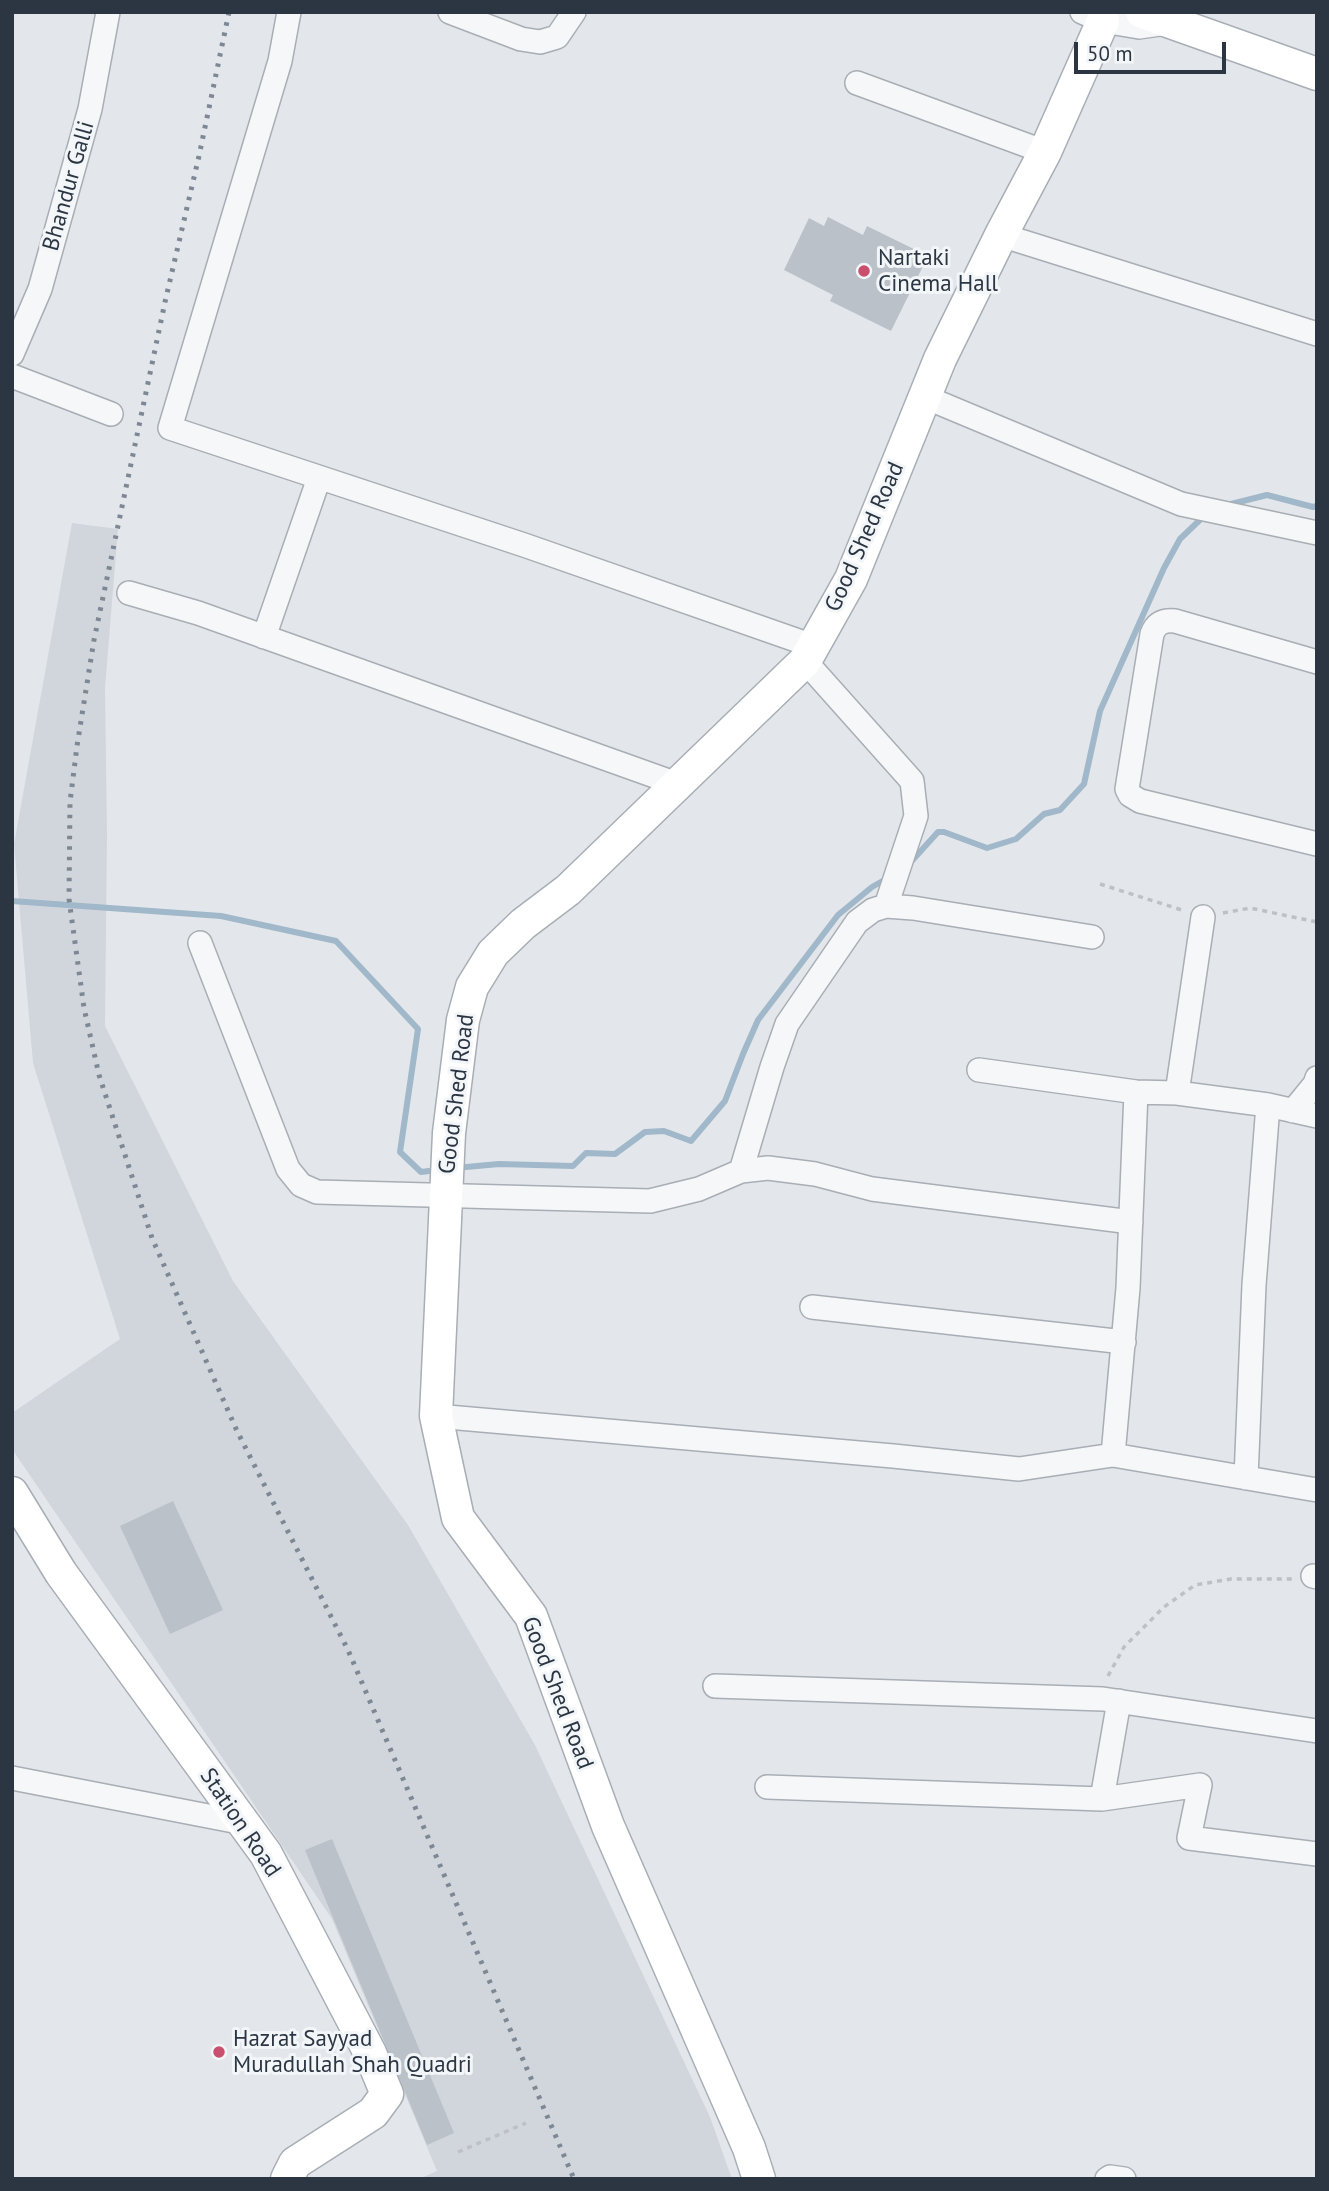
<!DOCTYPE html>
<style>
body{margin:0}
#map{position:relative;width:1329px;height:2191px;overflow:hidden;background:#e3e7eb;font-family:"PT Sans",sans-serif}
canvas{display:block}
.frame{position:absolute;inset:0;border:14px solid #2c3643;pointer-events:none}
.scale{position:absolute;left:1074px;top:42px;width:152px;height:32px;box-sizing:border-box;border:4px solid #2c3643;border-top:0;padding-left:9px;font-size:21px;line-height:24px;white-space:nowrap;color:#2c3643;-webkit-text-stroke:5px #f3f6f8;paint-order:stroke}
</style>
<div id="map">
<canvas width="1329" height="2191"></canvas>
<div class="frame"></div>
<div class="scale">50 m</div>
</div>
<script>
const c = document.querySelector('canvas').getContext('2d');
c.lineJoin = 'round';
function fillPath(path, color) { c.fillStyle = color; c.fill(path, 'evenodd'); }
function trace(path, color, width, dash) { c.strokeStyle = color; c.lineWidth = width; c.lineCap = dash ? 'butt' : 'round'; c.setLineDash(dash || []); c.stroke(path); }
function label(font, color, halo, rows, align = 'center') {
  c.font = font + ' "PT Sans",sans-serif'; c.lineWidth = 6; c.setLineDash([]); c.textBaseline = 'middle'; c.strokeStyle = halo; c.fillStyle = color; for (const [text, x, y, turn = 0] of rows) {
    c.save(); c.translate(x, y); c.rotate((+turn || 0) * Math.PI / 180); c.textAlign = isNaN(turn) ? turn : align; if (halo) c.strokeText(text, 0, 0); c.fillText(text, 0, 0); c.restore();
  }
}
fillPath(new Path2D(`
 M 72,523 L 118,529 L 105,688 L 107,835 L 105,1026 L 233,1281 L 408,1525 L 535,1745 L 710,2117 L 732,2179 L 419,2179 L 437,2171 L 332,1919 L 12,1449 L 12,1413 L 120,1339 L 33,1063 L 14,844 Z`), '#d1d6dd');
trace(new Path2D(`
 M 1227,505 L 1267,495 L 1313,507 L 1317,506
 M 909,864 L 938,832 L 944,832 L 987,848 L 1016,839 L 1044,814 L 1060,810 L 1084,784 L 1100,711 L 1164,568 L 1180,539 L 1205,515
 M 12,901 L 221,916 L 336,941 L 418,1029 L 400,1152 L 421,1172 L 437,1170
 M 455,1168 L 499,1164 L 573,1166 L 586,1153 L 615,1154 L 645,1132 L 664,1131 L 691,1141 L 725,1101 L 743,1054 L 758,1020 L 838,915 L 872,887 L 888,878`), '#a0b8c9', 6);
fillPath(new Path2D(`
 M 828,217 L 863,235 L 867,226 L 928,256 L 891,331 L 830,301 L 833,295 L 784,270 L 809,218 L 824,226 Z
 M 173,1501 L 223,1610 L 170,1634 L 120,1526 Z
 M 332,1839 L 454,2133 L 427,2145 L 305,1850 Z`), '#bbc1c8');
const street = new Path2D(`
 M 289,12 L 280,61 L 170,428 L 524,545 L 813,646
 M 450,12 L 521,39 L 540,42 L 557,37 L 574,12
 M 1082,12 L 1103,21 L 1139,27 L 1167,23
 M 857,83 L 1045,152
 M 1001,235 L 1317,334
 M 12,354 L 40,289 L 90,109 L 108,12
 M 12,376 L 111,414
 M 925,397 L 1181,504 L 1317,533
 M 129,593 L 198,613 L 677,784
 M 264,637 L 319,478
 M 805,661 L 912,781 L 916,816 L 886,906
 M 1317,662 L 1175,621 C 1163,620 1156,623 1152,634 L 1127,789 L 1130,795 L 1140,801 L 1317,844
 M 200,943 L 288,1169 L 301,1185 L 317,1192 L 650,1201 L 699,1189 L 741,1171 L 768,1168 L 815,1174 L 872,1189 L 1131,1222
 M 979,1070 L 1136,1092 L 1177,1093 L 1268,1105 L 1317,1116
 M 1177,1093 L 1203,917
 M 1293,1111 L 1315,1084 L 1317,1078
 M 741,1171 L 772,1067 L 787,1024 L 857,922 L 873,910 L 886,906 L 913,908 L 1092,937
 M 812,1307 L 1124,1342
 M 436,1416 L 893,1456 L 1019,1469 L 1113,1455 L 1317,1490
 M 1113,1455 L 1128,1288 L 1136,1092
 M 1246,1478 L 1254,1285 L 1268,1105
 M 1313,1576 L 1317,1577
 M 715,1686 L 1103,1699 L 1317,1731
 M 12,1778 L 244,1823
 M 767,1787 L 1102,1799 L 1119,1701
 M 1102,1799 L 1200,1785 L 1189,1838 L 1317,1854
 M 1107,2179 L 1110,2177 L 1124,2179`);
const secondary = new Path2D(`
 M 1142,12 L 1317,74
 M 12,1493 L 61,1573 L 266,1854 L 370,2053 L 387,2094 L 373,2113 L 295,2163 L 287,2179
 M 759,2179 L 749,2148 L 608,1826 L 531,1616 L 458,1518 L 436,1416 L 449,1133 L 463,1020 L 472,987 L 493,953 L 523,924 L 568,890 L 805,661 L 851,579 L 940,359 L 1001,235 L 1045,152 L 1103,21`);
trace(street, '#a8aeb5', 26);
trace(secondary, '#a8aeb5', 35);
trace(new Path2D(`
 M 1100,884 L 1185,911
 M 1223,913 L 1250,908 L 1317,922
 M 1108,1676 L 1124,1647 L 1164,1607 L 1195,1585 L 1231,1579 L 1292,1579
 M 458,2152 L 526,2123`), '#bdc1c6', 3.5, [5, 5]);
trace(street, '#f6f7f9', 23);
trace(secondary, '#fff', 32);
trace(new Path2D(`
 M 229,12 L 199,156 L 165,302 L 94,640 L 77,746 L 70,802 L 69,899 L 84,1008 L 99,1075 L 152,1238 L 237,1431 L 348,1650 L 574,2179`), '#7d8894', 5, [3.5, 7]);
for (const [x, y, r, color] of [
 [864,271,7,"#ca4f6f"],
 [219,2052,7,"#ca4f6f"]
]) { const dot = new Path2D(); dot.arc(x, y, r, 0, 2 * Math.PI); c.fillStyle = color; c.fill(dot); trace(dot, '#f3f6f8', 2.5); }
label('23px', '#2c3643', '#f3f6f8', [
 ["Bhandur Galli",69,186,-74],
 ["Good Shed Road",865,537,-66],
 ["Good Shed Road",457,1094,-83],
 ["Good Shed Road",557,1693,69],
 ["Station Road",240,1823,56]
]);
label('23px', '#2c3643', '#f3f6f8', [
 ["Nartaki",878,258],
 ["Cinema Hall",878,284],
 ["Hazrat Sayyad",233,2039],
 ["Muradullah Shah Quadri",233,2065]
], 'left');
</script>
